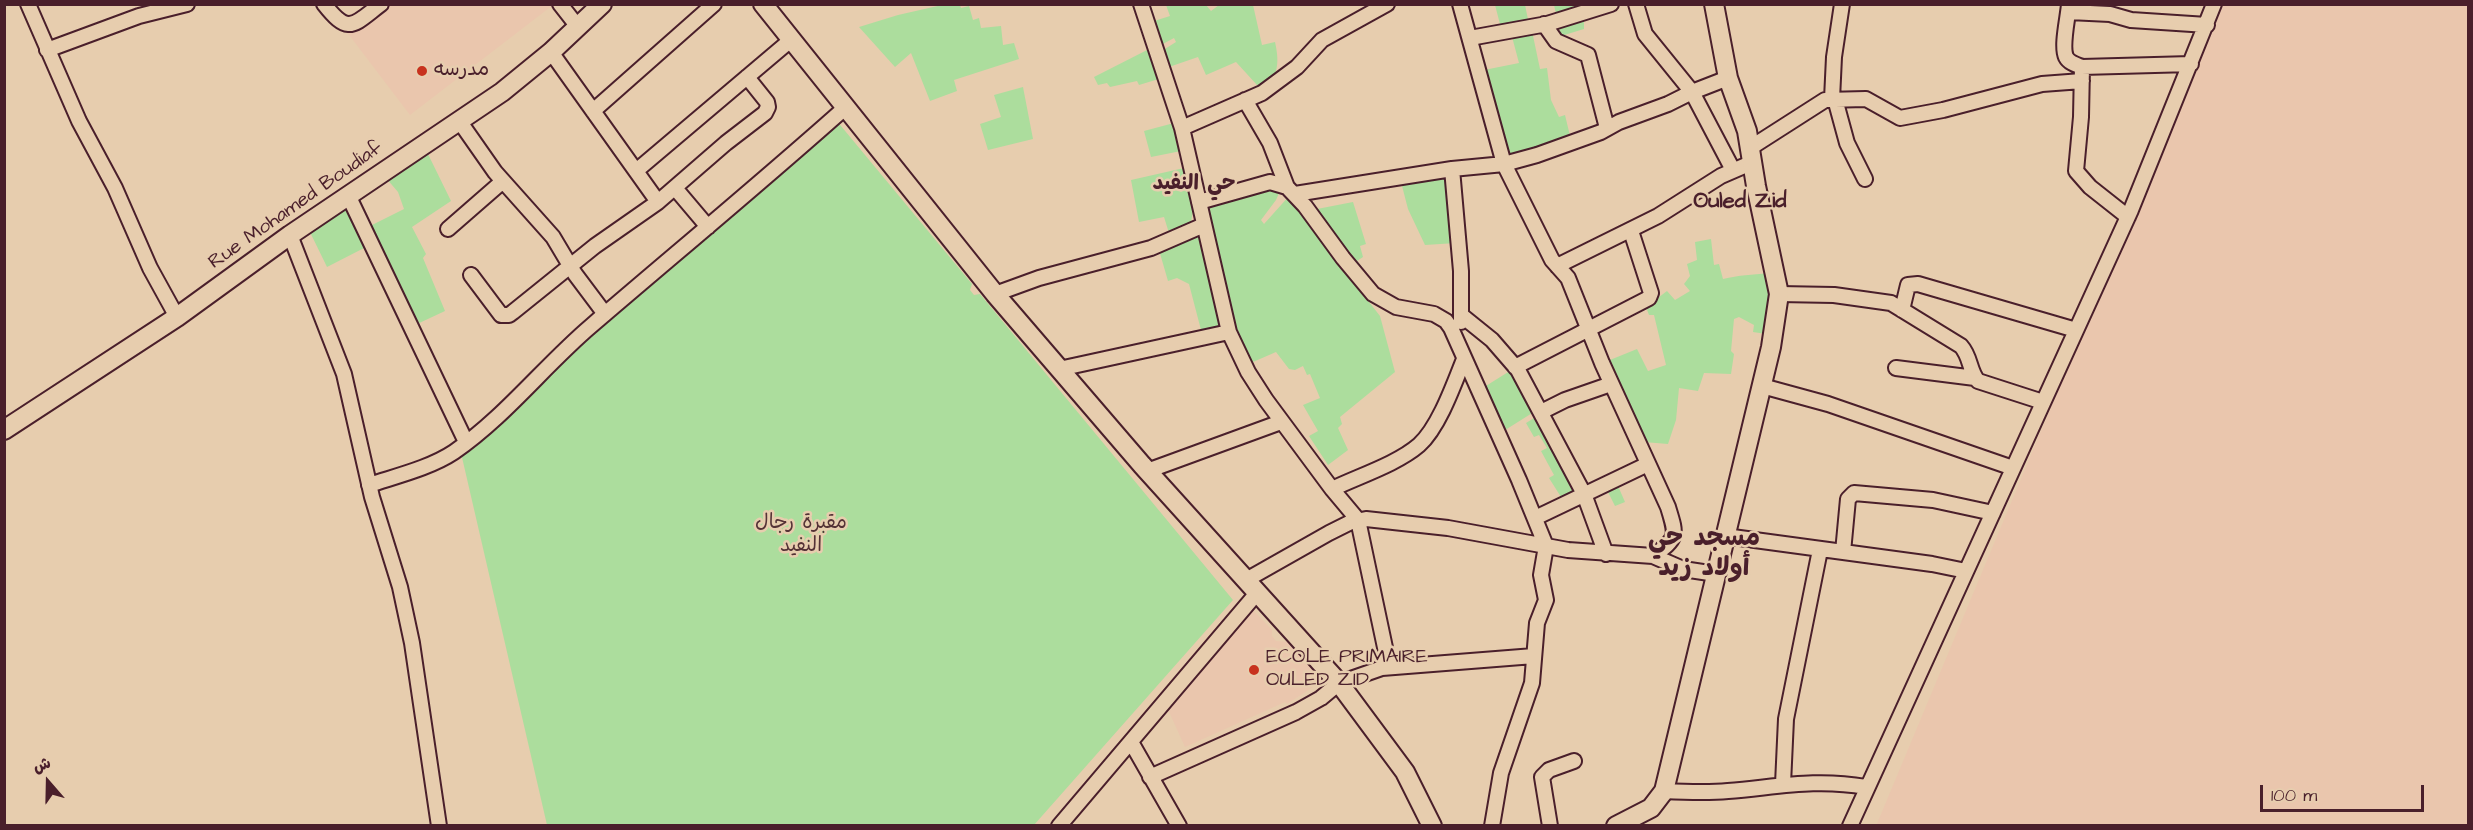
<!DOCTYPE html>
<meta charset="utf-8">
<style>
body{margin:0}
#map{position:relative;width:2473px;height:830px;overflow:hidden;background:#e7cdae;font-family:"Architects Daughter","Playpen Sans Arabic",sans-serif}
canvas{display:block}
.frame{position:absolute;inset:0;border:6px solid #4a1f2b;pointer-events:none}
.north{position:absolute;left:18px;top:752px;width:60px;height:60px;-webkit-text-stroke:4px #e7cdae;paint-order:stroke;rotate:340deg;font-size:16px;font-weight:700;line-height:24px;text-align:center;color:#4a1f2b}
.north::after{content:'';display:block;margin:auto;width:21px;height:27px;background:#4a1f2b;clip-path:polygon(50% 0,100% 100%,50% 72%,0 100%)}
.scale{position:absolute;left:2260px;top:785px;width:164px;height:27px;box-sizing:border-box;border:3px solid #4a1f2b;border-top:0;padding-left:8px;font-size:18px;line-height:21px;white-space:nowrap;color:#4a1f2b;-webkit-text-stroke:4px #e7cdae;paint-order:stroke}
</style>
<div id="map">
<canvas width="2473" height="830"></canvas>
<div class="frame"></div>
<div class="north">ش</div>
<div class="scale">100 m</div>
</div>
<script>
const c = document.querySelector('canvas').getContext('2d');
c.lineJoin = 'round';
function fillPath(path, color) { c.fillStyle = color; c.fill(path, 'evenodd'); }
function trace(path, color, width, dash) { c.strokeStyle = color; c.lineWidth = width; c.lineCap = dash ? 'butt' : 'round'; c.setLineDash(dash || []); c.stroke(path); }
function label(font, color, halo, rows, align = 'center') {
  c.font = font + ' "Architects Daughter","Playpen Sans Arabic",sans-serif'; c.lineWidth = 5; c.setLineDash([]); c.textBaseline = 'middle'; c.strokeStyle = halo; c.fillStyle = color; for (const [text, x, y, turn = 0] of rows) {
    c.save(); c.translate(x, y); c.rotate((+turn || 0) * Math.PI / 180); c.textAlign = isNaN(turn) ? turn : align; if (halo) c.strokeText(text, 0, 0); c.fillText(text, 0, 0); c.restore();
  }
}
fillPath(new Path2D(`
 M 374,5 L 553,5 L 410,115 L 343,27 Z
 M 2219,5 L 2468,5 L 2468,825 L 1876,826 Z
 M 1251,608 L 1272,630 L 1272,636 L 1276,641 L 1289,642 L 1322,681 L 1287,704 L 1285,702 L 1185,747 L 1165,703 Z`), '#eac6ad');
fillPath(new Path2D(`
 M 942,5 L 960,5 L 961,8 L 969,6 L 973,20 L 979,18 L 981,28 L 1001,26 L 1003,45 L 1014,43 L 1019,59 L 954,80 L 957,91 L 930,101 L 911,53 L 895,67 L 859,27 L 898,15 Z
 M 1166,5 L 1206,5 L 1211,11 L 1219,5 L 1253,5 L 1262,45 L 1275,42 C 1279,60 1279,73 1267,87 L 1257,85 L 1236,62 L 1206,75 L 1198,57 L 1166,68 L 1160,52 L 1176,42 L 1174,38 L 1161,45 L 1151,22 L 1170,16 Z
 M 1495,5 L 1525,5 L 1529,24 L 1501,28 Z
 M 1554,5 L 1584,5 L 1584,29 L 1561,36 Z
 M 1532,31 L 1540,69 L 1547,68 L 1551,100 L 1559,117 L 1565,115 L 1571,140 L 1504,157 L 1484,70 L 1519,63 L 1511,33 Z
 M 1151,48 L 1162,78 L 1139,85 L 1137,81 L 1110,87 L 1107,83 L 1098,85 L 1094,77 Z
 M 1023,87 L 1033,139 L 988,150 L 980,124 L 1001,117 L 994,95 Z
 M 836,120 L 972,284 L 970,290 L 974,295 L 980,294 L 1233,600 L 1034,825 L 547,825 L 461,453 L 577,343 Z
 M 1174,123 L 1181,151 L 1151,157 L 1144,131 Z
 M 426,150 L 451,201 L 412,227 L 426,254 L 423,258 L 445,311 L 415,325 L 368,227 L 404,209 L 398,192 L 386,178 Z
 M 1184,168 L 1194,205 L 1191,222 L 1169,233 L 1164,217 L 1139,222 L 1131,180 Z
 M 1446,173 L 1456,243 L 1425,245 L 1408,209 L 1401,182 Z
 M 1258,182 L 1280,191 L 1276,200 L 1261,220 L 1264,224 L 1290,195 L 1322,242 L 1380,316 L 1395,372 L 1340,417 L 1342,424 L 1338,428 L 1348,450 L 1328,465 L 1309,436 L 1318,431 L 1303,405 L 1320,398 L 1310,374 L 1307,375 L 1303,366 L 1295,370 L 1289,369 L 1276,352 L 1253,362 L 1236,334 L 1204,205 C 1218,185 1235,185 1258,182 Z
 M 1353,202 L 1366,244 L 1360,246 L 1363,257 L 1357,261 L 1362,267 L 1360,270 L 1319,220 L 1317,209 Z
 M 344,204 L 366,247 L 327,267 L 308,228 Z
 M 1199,230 L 1224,325 L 1201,330 L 1189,284 L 1177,278 L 1168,281 L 1159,250 Z
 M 1711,239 L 1714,265 L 1719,264 L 1723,279 C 1739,275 1752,275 1768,273 L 1773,299 L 1766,334 L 1753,332 L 1754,325 L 1739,317 L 1734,319 L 1731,351 L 1734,354 L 1731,374 L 1704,373 L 1698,391 L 1679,388 L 1676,420 L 1668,444 L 1644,442 L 1605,362 L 1637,349 L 1648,371 L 1666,365 L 1654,315 L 1649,315 L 1646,307 L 1667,291 L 1675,300 L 1690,291 L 1684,284 L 1690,276 L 1687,264 L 1697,260 L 1695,242 Z
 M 1513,369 L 1537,410 L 1502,432 L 1481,389 Z
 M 1539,415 L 1576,489 L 1561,497 L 1549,478 L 1554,475 L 1541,451 L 1547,448 L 1539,435 L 1534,437 L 1526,423 Z
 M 1618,486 L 1625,502 L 1615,506 L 1608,492 Z`), '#acdd9d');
const street = new Path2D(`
 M 28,4 L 79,121 L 115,188 L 150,268 L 177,317
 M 324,4 C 349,36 353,25 381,4
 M 560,4 L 578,27
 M 1141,4 L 1182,128 L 1229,332 L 1248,372 L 1266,400 L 1332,489 L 1358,520 L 1387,657 L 1382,668 L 1339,683 L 1321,698 L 1296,712 L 1150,777
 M 1460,4 L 1504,164 L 1552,260 L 1568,278 L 1602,363 L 1668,507 C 1677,536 1678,538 1653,556
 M 1636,4 L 1645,34 L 1692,92 L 1733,170
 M 2069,4 C 2068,18 2061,46 2066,57 C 2069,63 2077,65 2082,67
 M 2069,12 L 2110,14 L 2131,20 L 2207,25
 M 1544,24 L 1556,41 L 1588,55 L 1607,128
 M 1470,38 L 1547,24 L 1611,4
 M 47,50 L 139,16 L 187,4
 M 551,52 L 658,202
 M 1832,99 L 1834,57 L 1842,4
 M 1835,99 L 1847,143 L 1865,179
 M 1245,100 L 1270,143 L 1287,187
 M 593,111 L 714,4
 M 460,122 L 495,172 L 553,237 L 575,274 L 605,314
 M 1182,128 L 1262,93 L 1297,67 L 1322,40 L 1387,4
 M 1750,148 L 1825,100 L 1866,99 L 1900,118 L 1943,110 L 2042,84 L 2082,81
 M 1452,169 L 1461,271 L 1461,322
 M 636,171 L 792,39
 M 675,188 L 708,227
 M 1295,194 L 1452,169 L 1504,164 L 1537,155 L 1601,132 L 1619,122 L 1668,104 L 1692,92 L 1728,78
 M 348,195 L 466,442
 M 1199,202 L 1270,182 L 1287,187 L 1305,206 L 1343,258 L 1373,294 L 1396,307 L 1434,314 L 1446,321 L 1451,328 L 1519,480 L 1546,546 L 1541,575 L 1546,600 L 1537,623 L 1532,683 L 1501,773 L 1492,826
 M 2128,217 L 2090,187 L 2076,171 L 2081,117 L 2082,67 L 2191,64
 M 448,229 L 503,181
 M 290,235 L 344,374 L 372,497 L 400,587 L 412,643 L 439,826
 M 1557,266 L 1658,216 L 1721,176 L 1751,163
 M 471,275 L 501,315 L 509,315 L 513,312 L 595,246 L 658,202 L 726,143 L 765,113 L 768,107 L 767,102 L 747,77
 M 995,294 L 1039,278 L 1151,248 L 1204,225
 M 1779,294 L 1834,295 L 1891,303 L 1961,346 C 1971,357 1969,371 1978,381 L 2043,402
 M 1902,310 L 1908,285 L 1918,284 L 2076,330
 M 1461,315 L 1492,340 L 1518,370 L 1584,494 L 1606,554
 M 1515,367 L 1649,298 L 1651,293 L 1631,231
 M 1896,368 L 1975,378
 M 1059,369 L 1229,332
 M 1762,386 L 1828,404 L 2013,468
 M 1541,412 L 1565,400 L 1611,384
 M 1147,471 L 1281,422
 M 369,485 C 396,476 430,468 454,452 C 505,417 544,366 591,326 C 676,253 762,182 846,107
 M 1332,489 C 1359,476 1397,464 1419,445 C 1439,427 1454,384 1464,359
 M 1535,518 L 1648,464
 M 1725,536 L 1932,564 L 1966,571
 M 1843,552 L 1848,499 L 1854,493 L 1933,500 L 1993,513
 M 1246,580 L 1329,533 L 1351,522 L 1366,519 L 1448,528 L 1568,550 L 1653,556 L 1683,569 L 1716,574
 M 1382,668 L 1534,656
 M 1131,742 L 1179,826
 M 1783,784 L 1786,719 L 1820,550
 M 1664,791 C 1685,792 1707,793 1728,791 C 1778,787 1815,778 1866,787
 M 1059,826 L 1257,593
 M 1550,826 L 1542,777 L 1549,770 L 1574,761
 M 1850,826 L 2131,210 L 2214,4`);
const secondary = new Path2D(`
 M 763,4 L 995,294 L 1142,465 L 1339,683 L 1405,772 L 1432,826
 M 4,430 L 177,317 L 290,235 L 502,92 L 551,52 L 602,4
 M 1616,826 L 1651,808 L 1664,791 L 1771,347 L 1779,294 L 1756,186 L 1747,131 L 1728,78 L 1714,4`);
trace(street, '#4a1f2b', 18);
trace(secondary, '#4a1f2b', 22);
trace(street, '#e7cdae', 14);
trace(secondary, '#e7cdae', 18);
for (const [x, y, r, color] of [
 [422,71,6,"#c8321e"],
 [1254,670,6,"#c8321e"]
]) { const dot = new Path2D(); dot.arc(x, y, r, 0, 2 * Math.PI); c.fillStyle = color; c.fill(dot); trace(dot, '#e7cdae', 2); }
label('20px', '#4a1f2b', '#e7cdae', [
 ["مدرسه",434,71],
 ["ECOLE PRIMAIRE",1266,658],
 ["OULED ZID",1266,681]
], 'left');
label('20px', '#4a1f2b', '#e7cdae', [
 ["Rue Mohamed Boudiaf",296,206,-35]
]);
label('20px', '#543236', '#e7cdae', [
 ["مقبرة رجال",801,524],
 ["النفيد",801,547]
]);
label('bold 21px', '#4a1f2b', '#e7cdae', [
 ["حي النفيد",1194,185]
]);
label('bold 22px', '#4a1f2b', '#e7cdae', [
 ["Ouled Zid",1740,202]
]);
label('bold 26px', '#4a1f2b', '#e7cdae', [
 ["مسجد حي",1704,540],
 ["أولاد زيد",1704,570]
]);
</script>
